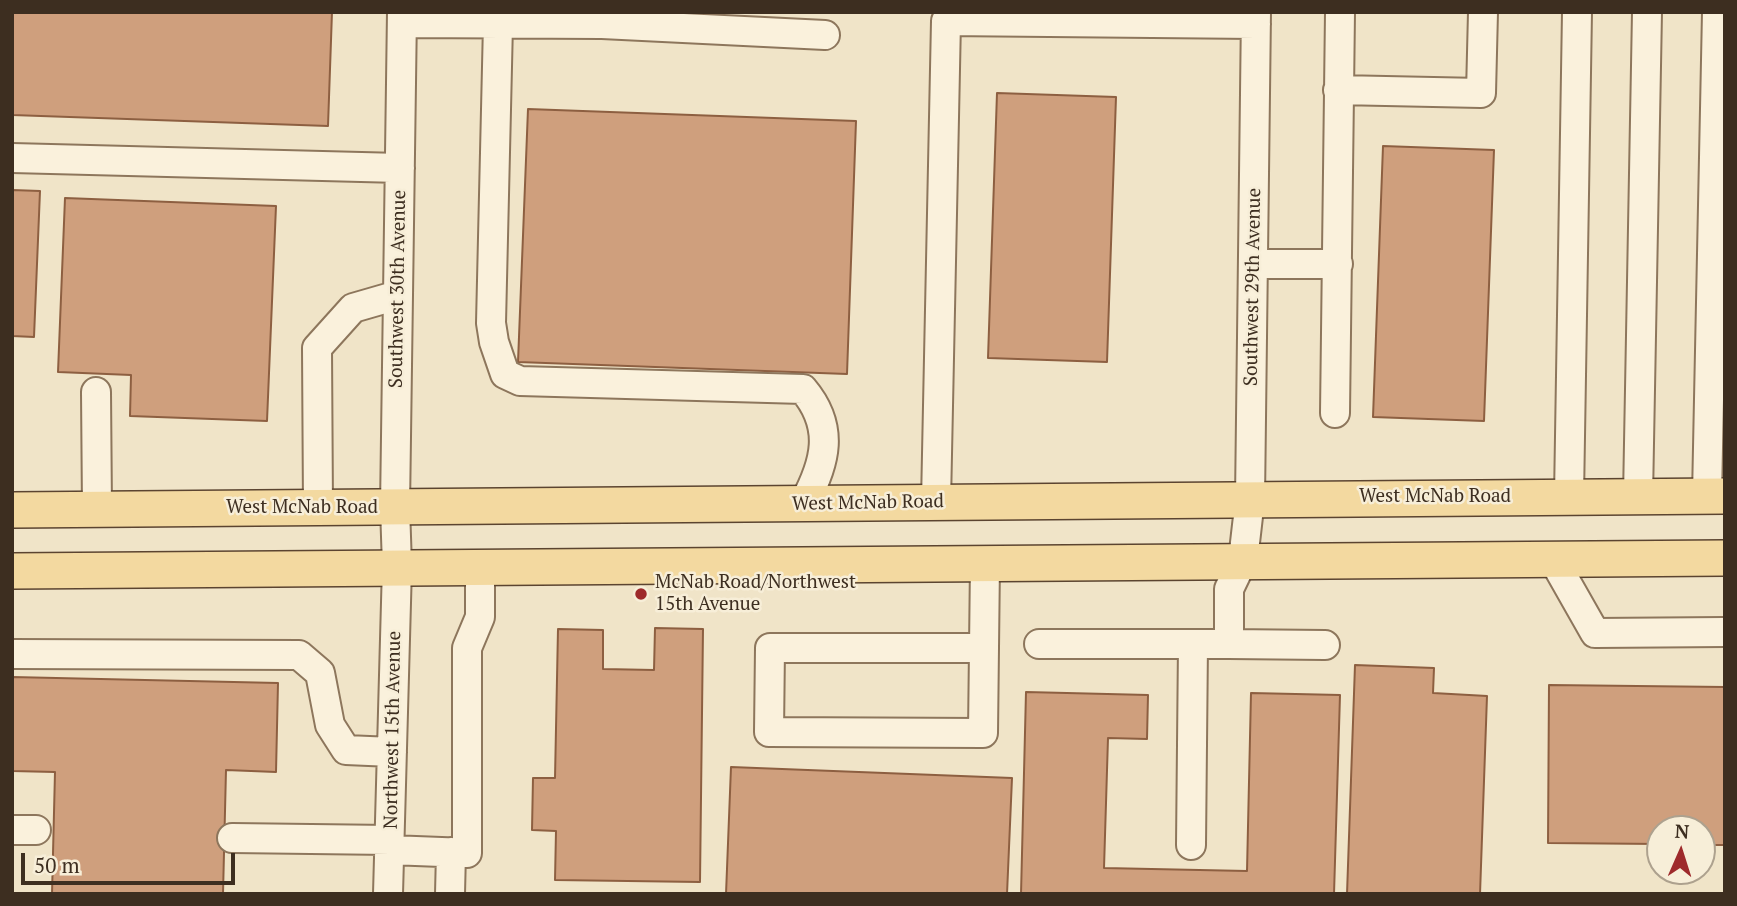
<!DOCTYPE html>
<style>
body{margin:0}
#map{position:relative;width:1737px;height:906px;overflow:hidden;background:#f0e4c8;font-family:"PT Serif",serif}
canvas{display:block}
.frame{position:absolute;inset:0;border:14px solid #3d2e20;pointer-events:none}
.north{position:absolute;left:1646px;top:815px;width:70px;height:70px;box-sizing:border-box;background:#f7eed8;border:2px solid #ada18e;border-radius:50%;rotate:3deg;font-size:19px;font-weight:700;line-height:28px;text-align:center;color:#3d2e20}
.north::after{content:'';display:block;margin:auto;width:24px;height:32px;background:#9e2a2b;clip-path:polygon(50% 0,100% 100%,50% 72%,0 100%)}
.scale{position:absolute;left:21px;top:853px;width:214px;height:32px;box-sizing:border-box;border:4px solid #3d2e20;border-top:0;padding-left:9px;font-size:21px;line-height:24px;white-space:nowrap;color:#3d2e20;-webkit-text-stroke:5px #f7eed8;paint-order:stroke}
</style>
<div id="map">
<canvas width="1737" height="906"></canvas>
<div class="frame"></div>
<div class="north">N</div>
<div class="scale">50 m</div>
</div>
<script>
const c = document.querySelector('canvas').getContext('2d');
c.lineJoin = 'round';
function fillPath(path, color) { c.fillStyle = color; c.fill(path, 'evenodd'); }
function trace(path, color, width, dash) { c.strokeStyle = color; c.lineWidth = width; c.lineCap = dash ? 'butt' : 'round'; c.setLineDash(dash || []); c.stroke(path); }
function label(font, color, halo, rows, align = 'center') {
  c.font = font + ' "PT Serif",serif'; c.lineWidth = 5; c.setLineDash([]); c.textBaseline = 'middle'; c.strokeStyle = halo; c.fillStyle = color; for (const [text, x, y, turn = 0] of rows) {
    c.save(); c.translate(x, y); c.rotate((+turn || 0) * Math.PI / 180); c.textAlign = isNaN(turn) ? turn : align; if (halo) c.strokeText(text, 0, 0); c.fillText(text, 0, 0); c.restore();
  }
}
const building = new Path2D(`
 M 12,12 L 332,12 L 328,126 L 12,115 Z
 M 997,93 L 1116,97 L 1107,362 L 988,358 Z
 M 528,109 L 856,121 L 847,374 L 518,362 Z
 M 1383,146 L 1494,150 L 1484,421 L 1373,417 Z
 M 12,190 L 40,191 L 34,337 L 12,336 Z
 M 65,198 L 276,206 L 267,421 L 130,416 L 131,375 L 58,372 Z
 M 655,628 L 703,629 L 700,882 L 555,880 L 556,831 L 532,830 L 533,778 L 555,778 L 558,629 L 603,630 L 603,669 L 654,670 Z
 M 1355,665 L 1434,668 L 1433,693 L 1487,696 L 1480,894 L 1347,894 Z
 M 12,677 L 278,683 L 276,772 L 226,770 L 223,894 L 52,894 L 55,772 L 12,771 Z
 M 1549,685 L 1725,687 L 1725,845 L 1702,845 L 1702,829 L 1660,829 L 1660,844 L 1548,843 Z
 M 1026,692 L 1148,695 L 1147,739 L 1108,738 L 1104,868 L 1247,871 L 1251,693 L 1340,695 L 1334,894 L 1021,894 Z
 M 731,767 L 1012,778 L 1007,894 L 726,894 Z`);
fillPath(building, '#cf9f7d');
trace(building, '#8d5f41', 2);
const minor = new Path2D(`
 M 402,23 L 602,24 L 825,35
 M 498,24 L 491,323 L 494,342 L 505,374 L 520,381 L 803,389 C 835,427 826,462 804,503
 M 1338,90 L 1481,93 L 1483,12
 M 12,158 L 400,168
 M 1253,264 L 1338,264
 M 96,392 L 97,509
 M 1335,413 L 1340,12
 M 1707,496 L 1717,12
 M 1569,497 L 1577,12
 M 1638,497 L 1647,12
 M 936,502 L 946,21 L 1256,24
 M 318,508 L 317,348 L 353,308 L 398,295
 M 1553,559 L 1595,633 L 1725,632
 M 1039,644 L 1229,644 L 1229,589 L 1243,560 L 1250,499 L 1256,12
 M 1229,644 L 1325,645
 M 984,648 L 770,648 L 769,732 L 983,733 L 985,563
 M 12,654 L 299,655 L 320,673 L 330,725 L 346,750 L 392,752
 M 12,830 L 36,830
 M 232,838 L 390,840
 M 1191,845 L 1193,644
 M 390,850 L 467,853 L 467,648 L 480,617 L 480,566
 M 388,894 L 397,566 L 395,507 L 402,12
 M 450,894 L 451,852`);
const major = new Path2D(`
 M 12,510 L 1725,496
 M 12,571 L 1725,558`);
trace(minor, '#8d765c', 32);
trace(major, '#5b4430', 38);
trace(minor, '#faf1dc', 28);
trace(major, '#f3d9a0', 35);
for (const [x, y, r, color] of [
 [641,594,7,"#9e2a2b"]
]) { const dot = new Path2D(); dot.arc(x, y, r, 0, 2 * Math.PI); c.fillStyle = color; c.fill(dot); trace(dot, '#f7eed8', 2.5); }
label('19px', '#3d2e20', '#f7eed8', [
 ["Southwest 29th Avenue",1253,287,-89],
 ["Southwest 30th Avenue",398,289,-89],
 ["West McNab Road",1435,497],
 ["West McNab Road",868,503,-1],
 ["West McNab Road",302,508],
 ["Northwest 15th Avenue",393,730,-89]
]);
label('19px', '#3d2e20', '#f7eed8', [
 ["McNab Road/Northwest",655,583],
 ["15th Avenue",655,605]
], 'left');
</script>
